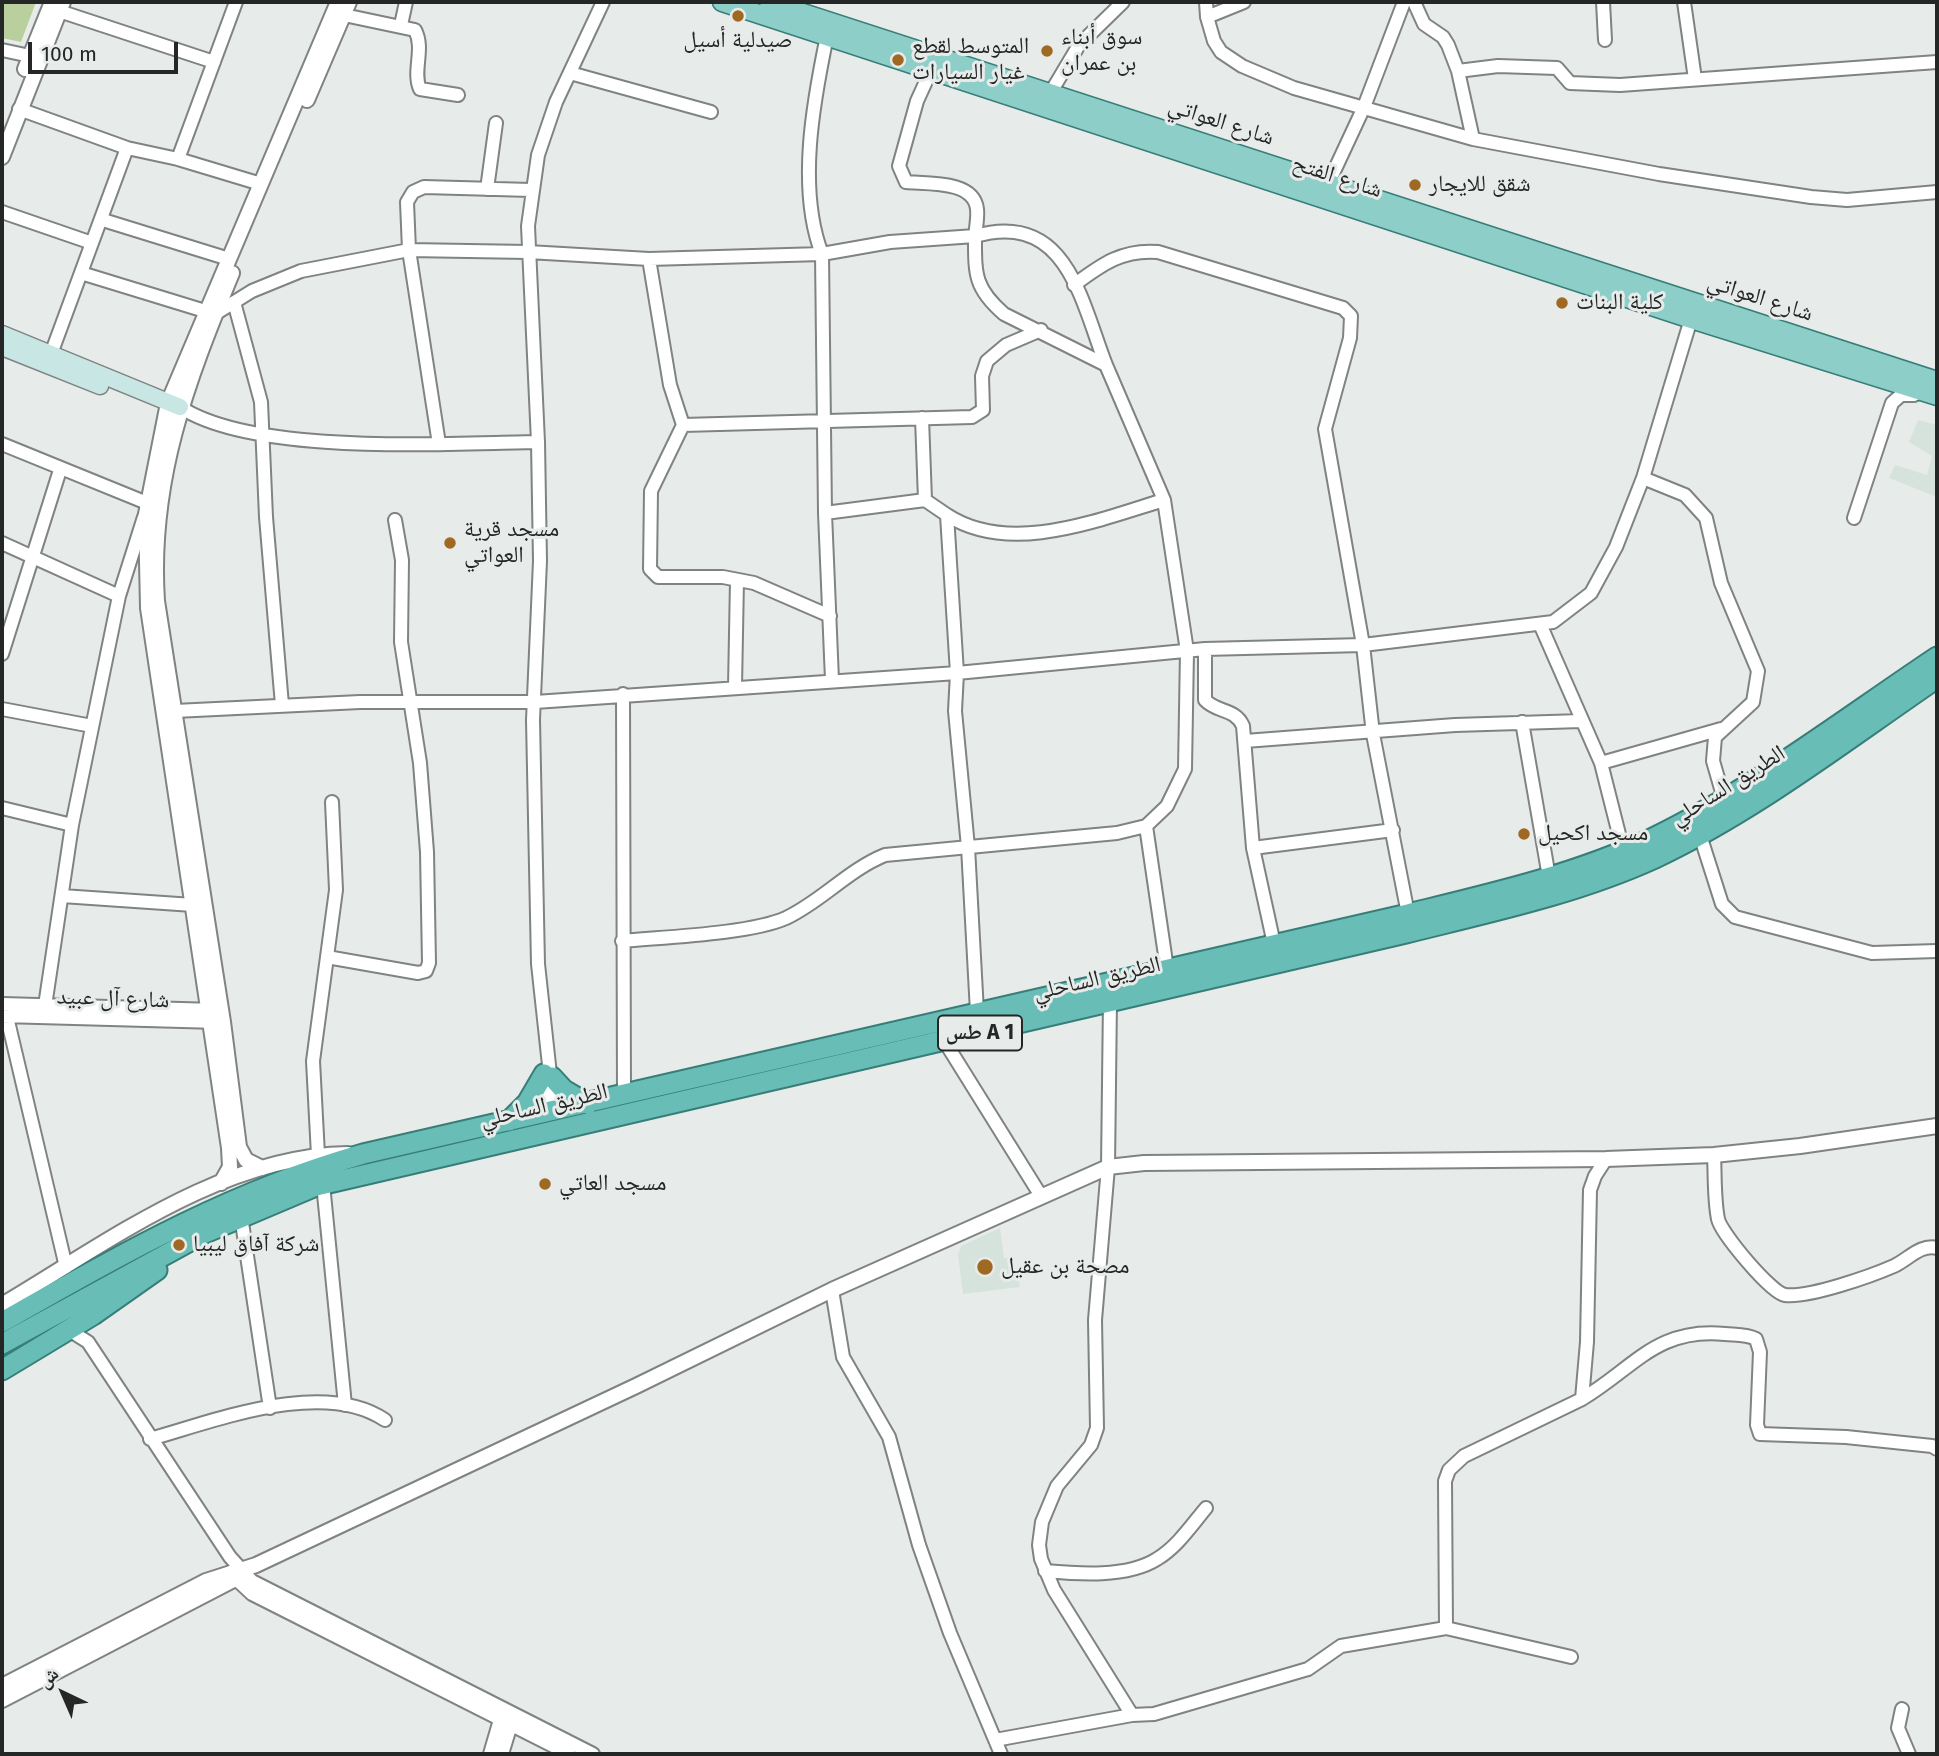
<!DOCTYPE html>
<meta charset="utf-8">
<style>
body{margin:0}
#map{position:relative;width:1939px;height:1756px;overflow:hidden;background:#e7ebe9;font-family:"Fira Sans","Noto Naskh Arabic",sans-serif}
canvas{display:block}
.frame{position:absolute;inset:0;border:4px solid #252626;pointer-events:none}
.north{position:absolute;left:28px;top:1658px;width:70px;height:70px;-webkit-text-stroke:5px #e7ebe9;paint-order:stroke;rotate:316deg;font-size:19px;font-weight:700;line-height:28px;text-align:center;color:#252626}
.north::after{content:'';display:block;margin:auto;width:24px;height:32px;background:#252626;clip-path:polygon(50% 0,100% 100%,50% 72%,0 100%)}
.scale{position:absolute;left:28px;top:42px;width:150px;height:32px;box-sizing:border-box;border:4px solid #252626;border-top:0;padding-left:9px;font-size:21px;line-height:24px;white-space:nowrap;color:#252626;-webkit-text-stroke:5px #e7ebe9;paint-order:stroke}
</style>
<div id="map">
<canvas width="1939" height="1756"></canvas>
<div class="frame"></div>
<div class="north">ش</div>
<div class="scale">100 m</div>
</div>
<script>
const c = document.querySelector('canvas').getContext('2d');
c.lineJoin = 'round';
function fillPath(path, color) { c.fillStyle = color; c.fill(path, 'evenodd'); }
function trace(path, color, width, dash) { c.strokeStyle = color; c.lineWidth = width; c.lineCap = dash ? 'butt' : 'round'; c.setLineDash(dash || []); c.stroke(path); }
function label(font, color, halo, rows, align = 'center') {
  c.font = font + ' "Fira Sans","Noto Naskh Arabic",sans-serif'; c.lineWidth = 6; c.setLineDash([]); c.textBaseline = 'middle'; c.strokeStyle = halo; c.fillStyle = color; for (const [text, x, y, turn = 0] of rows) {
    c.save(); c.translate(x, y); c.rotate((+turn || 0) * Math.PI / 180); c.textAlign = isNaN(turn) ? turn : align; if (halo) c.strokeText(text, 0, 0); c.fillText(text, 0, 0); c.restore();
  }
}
fillPath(new Path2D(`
 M 1918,420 L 1937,425 L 1937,497 L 1889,478 L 1895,465 L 1927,475 L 1932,456 L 1909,442 Z
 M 1000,1228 L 1004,1258 L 1010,1258 L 1012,1275 L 1018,1275 L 1020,1287 L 963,1294 L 958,1255 L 961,1246 Z`), '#d6e3dd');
fillPath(new Path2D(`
 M 2,2 L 36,2 L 21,42 L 2,38 Z`), '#b9d09e');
const minor = new Path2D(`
 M 1206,2 L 1207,17
 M 1244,2 L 1207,17 L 1214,41 L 1221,52 L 1242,66 L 1294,88 L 1473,139 L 1659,174 L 1811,197 L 1847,200 L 1937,192
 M 1414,2 L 1424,24 L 1443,37 L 1448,45 L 1458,71 L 1473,139
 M 1603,2 L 1605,40
 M 1684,2 L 1695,79
 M 59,11 L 214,62
 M 344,15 L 415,30 C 425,49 412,71 420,89 L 458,95
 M 401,25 L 406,2
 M 827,36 C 813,103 797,189 822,254 L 825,513 L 832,680
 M 2,50 L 30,56
 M 933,66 L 917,101 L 899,166 L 906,182 C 927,184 974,180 977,209 C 978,217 976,228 975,236 C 1067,210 1081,301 1106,365
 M 1458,71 L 1498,66 L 1557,68 L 1570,83 L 1620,85 L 1937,62
 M 570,73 L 711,112
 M 1051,92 L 1079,45 L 1123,2
 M 19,109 L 127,148 L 178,159 L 261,184
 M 178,159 L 236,2
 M 1329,182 L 1364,107 L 1404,2
 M 487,189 L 496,123
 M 2,212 L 92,243
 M 103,220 L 229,259
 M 649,259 L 670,385 L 683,425 L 651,491 L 650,569 L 658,577 L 723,577 L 754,583 L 830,616
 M 81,273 L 205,311
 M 1074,285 C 1102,264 1123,249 1158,252 L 1343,308 L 1351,316 L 1350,338 L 1325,429 L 1363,645 L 1373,734 L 1408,914
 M 234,302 L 261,402 L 266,517 L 282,705
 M 215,314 L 252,291 L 301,271 L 409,250 L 528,252 L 649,259 L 822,254 L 890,242 L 975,236 C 975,274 974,288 1004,314 L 1106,365 L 1164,500 L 1187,651 L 1185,769 L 1167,806 L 1146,826 L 1117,833 L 885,855 C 848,870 822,901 786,918 C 750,934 664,937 622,941
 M 51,354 L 127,148
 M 180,407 C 255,456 447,443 538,442
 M 922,418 L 925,500 L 947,515 L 957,673 L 955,711 L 968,847 L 977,1012
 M 683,425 L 972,417 L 983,410 L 982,376 L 987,361 L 1006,345 L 1041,330
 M 2,444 L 147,503
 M 439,444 L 409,250 L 407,202 L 413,192 L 424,187 L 531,190
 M 1643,478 L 1685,495 L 1706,518 L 1721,583 L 1758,671 L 1753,702 L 1715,737 L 1713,761 L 1724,799
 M 825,513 L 925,500
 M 947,515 C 1010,556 1098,520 1164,500
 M 1854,518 L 1892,403 L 1901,395 L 1914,395 L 1920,391
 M 2,543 L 119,596
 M 1540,624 L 1601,763 L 1623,850
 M 1205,649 L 1205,700 C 1217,713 1235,708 1243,726 L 1253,848 L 1274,944
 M 2,654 L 60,470
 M 735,687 L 737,580
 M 623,694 L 624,1096
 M 2,709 L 92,726
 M 175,711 L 360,702 L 535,702 L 957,673 L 1205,649 L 1363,645 L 1553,622 L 1591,593 L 1616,547 L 1643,478 L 1691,319
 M 1522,722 L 1549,877
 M 1245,741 L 1455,725 L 1581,721
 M 1601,763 L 1721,729
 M 2,808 L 72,825
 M 1146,826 L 1167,969
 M 1700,835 L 1722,904 L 1735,917 L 1872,953 L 1937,951
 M 1253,848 L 1393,830
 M 62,896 L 193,905
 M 327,957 L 418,973 L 426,971 L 429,963 L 427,852 L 420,763 L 401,642 L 402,560 L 395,520
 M 1110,1000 L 1108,1167 L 1095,1320 L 1097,1428 L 1091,1445 L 1057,1486 L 1042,1522 L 1039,1545 L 1041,1559 L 1054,1590 L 1132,1715
 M 2,1004 L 217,1010
 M 45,1006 L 72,825 L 119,596 L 144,517
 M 2,1016 L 218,1022
 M 7,1017 L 66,1267
 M 945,1042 L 1041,1196
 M 544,1077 L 545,1113
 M 554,1111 L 538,964 L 533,720 L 540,561 L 538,442 L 528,226 L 538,155 L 556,102 L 603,2
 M 318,1155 L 313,1061 L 336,890 L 332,802
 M 1714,1155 C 1715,1175 1714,1199 1718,1219 C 1721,1233 1771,1293 1785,1295 C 1809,1298 1871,1276 1894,1266 C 1909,1259 1920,1244 1937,1248
 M 323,1184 L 345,1405
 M 241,1216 L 270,1408
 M 832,1290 L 843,1357 L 889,1437 L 919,1545 L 950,1633 L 1001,1754
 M 69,1330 L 88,1342 L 230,1557 L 252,1581 L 593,1754
 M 1582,1399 C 1634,1368 1657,1327 1725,1334 C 1735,1335 1747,1334 1756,1339 L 1760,1352 L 1757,1425 L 1760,1434 L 1846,1437 L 1932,1446 L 1937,1449
 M 150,1439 C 215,1421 323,1378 385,1420
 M 232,1571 L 236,1579 L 252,1594 L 569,1754
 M 1045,1571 C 1078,1574 1127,1578 1157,1559 C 1177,1547 1191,1526 1206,1508
 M 1446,1628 L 1571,1657
 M 1902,1709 L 1898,1728 L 1909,1754
 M 995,1740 L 1132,1715 L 1154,1714 L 1308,1669 L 1341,1646 L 1446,1628 L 1445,1481 L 1449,1470 L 1464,1456 L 1582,1399 L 1587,1342 L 1590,1190 L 1595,1176 L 1606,1159
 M 490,1754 L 502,1713
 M 502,1754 L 513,1718`);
const tertiary = new Path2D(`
 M 25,69 L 52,2
 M 307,100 L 349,2
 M 2,157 L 63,2
 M 232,273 C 187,382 149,481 157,601 L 223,1022 L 239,1147 L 246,1160 L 262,1168
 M 221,1183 L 230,1167 L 229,1148 L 148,608 L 146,514 L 168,403 L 338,2
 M 2,1305 C 107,1243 221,1156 348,1154
 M 2,1686 L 206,1581 L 256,1565 L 636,1386 L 832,1290 L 1108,1167 L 1144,1163 L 1606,1159 L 1714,1155 L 1800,1146 L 1937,1126
 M 2,1700 L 241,1576`);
const secondary = new Path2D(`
 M 2,334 L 180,407
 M 2,347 L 100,386`);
const primary = new Path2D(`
 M 722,2 L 1691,319 L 1937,396
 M 769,2 L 1937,381`);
const trunk = new Path2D(`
 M 552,1077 L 564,1090 L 588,1104
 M 509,1121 L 527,1103 L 544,1074
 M 2,1322 C 122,1254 229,1192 363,1154 L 1408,914 C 1490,894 1574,875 1651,839 C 1752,790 1844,719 1937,657
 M 2,1344 L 205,1233 L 316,1186 L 1406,933 C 1490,912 1576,894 1655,858 C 1755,811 1846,740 1937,678
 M 2,1370 L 93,1315 L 157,1270`);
trace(minor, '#7f8381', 16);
trace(tertiary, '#7f8381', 18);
trace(secondary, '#7f8381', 19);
trace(primary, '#387e78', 21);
trace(trunk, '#387e78', 23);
trace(minor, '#fff', 12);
trace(tertiary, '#fff', 14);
trace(secondary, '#c7e6e4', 16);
trace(primary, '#8ecec8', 18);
trace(trunk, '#68beb6', 19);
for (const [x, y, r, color] of [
 [738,16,7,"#9f6923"],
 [1047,51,7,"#9f6923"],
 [898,60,7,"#9f6923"],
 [1415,185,7,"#9f6923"],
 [1562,303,7,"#9f6923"],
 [450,543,7,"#9f6923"],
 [1524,834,7,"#9f6923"],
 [545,1184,7,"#9f6923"],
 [179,1245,7,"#9f6923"],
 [985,1267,9,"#9f6923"]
]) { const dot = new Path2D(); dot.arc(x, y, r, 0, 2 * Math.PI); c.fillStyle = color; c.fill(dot); trace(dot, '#e7ebe9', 2.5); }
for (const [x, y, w] of [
 [980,1033,84]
]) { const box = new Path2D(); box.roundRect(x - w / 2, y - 17.5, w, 35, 5); c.fillStyle = '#e7ebe9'; c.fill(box); trace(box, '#252626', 2); }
label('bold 21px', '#252626', null, [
 ["طس A 1",980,1033]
]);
label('23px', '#252626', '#e7ebe9', [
 ["سوق أبناء",1061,38],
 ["بن عمران",1061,64],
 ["صيدلية أسيل",738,41,"center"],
 ["المتوسط لقطع",912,47],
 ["غيار السيارات",912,73],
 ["شقق للايجار",1429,185],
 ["كلية البنات",1576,303],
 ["مسجد قرية",464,530],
 ["العواتي",464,556],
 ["مسجد اكحيل",1538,834],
 ["مسجد العاتي",559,1184],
 ["شركة آفاق ليبيا",193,1245],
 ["مصحة بن عقيل",1001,1267]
], 'left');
label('23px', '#252626', '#e7ebe9', [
 ["شارع العواتي",1221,122,18],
 ["شارع الفتح",1337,177,18],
 ["شارع العواتي",1760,298,18],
 ["الطريق الساحلي",1728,786,-32],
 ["الطريق الساحلي",1097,979,-13],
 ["شارع آل عبيد",113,999,2],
 ["الطريق الساحلي",544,1106,-13]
]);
</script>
